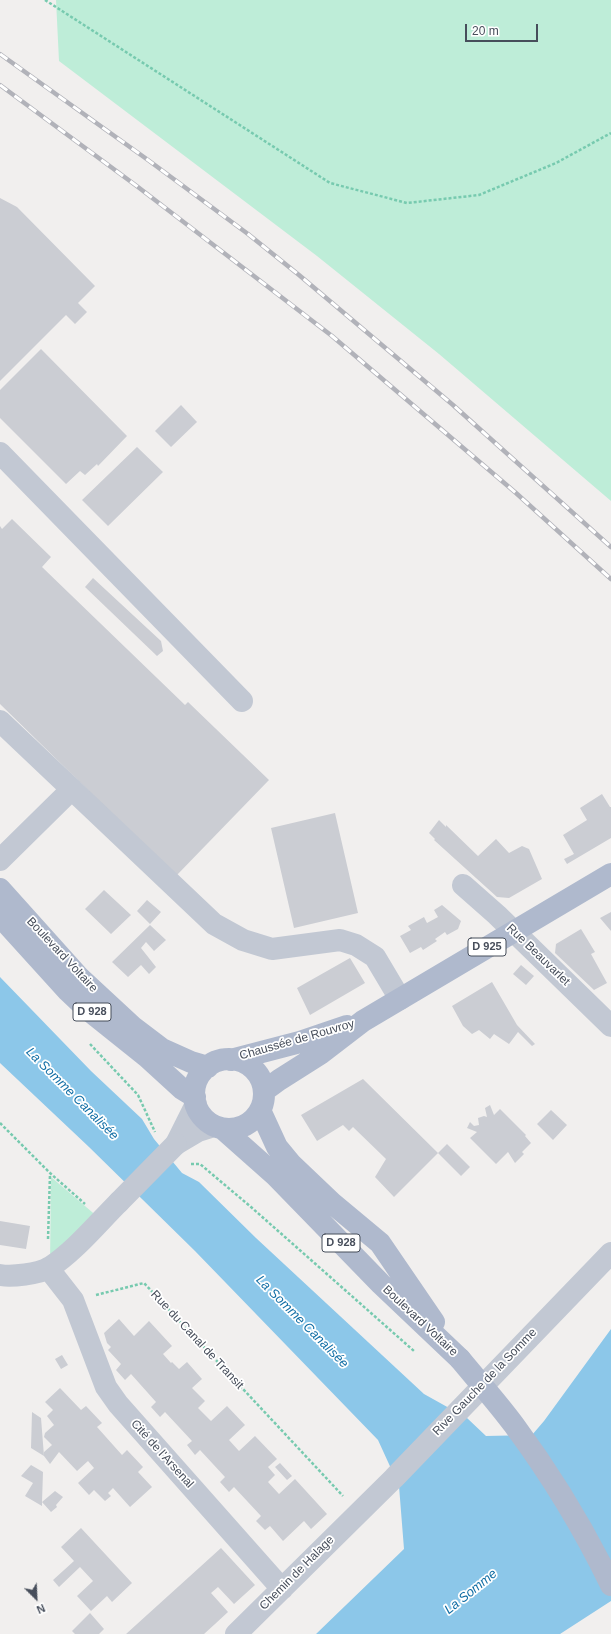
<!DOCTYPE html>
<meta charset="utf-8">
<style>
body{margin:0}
#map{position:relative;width:611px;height:1634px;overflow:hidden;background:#f1efee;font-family:Helvetica,sans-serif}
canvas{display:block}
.north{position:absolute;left:16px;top:1578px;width:40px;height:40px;-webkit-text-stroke:3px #fff;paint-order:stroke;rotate:156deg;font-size:11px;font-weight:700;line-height:16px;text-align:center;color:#474e5b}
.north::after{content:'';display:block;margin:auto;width:14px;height:18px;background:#474e5b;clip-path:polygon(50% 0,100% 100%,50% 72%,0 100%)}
.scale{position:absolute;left:465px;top:24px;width:73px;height:18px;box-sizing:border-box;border:2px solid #474e5b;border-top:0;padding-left:5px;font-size:12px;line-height:14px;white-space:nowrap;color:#474e5b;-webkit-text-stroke:3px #fff;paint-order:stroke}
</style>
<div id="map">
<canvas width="611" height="1634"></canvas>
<div class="north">N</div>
<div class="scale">20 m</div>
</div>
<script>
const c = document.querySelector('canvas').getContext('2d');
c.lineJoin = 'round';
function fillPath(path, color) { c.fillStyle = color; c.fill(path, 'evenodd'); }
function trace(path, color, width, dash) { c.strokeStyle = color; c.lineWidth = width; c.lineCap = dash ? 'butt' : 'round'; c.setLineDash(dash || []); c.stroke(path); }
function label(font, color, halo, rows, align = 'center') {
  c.font = font + ' Helvetica,sans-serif'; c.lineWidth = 3.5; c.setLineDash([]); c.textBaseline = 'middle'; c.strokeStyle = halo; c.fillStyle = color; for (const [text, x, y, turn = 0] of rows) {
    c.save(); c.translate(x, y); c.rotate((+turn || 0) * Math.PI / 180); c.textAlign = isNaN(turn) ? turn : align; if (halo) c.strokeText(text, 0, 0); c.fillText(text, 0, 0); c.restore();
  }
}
fillPath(new Path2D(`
 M 56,0 L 611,0 L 611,501 L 439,354 L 317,256 L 59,61 Z
 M 51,1177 L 99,1218 L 50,1266 Z`), '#beedd8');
fillPath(new Path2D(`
 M 0,977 L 91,1071 L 142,1119 L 154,1139 L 182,1173 L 199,1182 L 256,1238 L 424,1394 L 467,1418 L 486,1436 L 532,1435 L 544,1421 L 611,1329 L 611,1601 L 560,1634 L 316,1634 L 404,1549 L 399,1486 L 378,1440 L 195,1251 L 89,1147 L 0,1063 Z`), '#8cc7e9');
fillPath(new Path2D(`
 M 0,198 L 17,207 L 95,286 L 78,303 L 87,312 L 75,324 L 66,315 L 0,381 Z
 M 41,349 L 127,436 L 98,466 L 97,464 L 85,475 L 80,471 L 66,484 L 0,418 L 0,390 Z
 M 181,405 L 197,422 L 171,447 L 155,431 Z
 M 137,447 L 163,472 L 108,526 L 82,500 Z
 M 12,519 L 51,557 L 42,567 L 185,705 L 188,702 L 269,780 L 176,876 L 0,704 L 0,526 L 2,529 Z
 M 93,578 L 161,641 L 163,651 L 157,656 L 85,587 Z
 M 602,794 L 610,807 L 611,807 L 611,838 L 567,864 L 564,859 L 574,854 L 563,835 L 587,820 L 580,808 Z
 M 335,813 L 358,913 L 294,928 L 271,828 Z
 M 439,820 L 446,827 L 446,825 L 478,856 L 496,839 L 509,853 L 522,846 L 529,849 L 542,879 L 509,898 L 497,897 L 434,840 L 435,839 L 429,833 Z
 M 104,890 L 131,915 L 111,934 L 85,909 Z
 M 147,900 L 161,912 L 150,924 L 137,911 Z
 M 442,905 L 461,921 L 458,929 L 447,935 L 445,932 L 435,939 L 437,941 L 423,950 L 421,947 L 410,953 L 400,936 L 411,930 L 408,926 L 424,917 L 427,923 L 438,917 L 434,910 Z
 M 611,912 L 611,931 L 600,918 Z
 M 150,925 L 166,940 L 154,951 L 146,942 L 141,948 L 156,967 L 149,974 L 141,965 L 128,977 L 112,962 Z
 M 581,929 L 595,952 L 591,954 L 607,983 L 594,990 L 555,953 L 556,944 Z
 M 350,958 L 365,983 L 310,1015 L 297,988 Z
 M 521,965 L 534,976 L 526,985 L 513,974 Z
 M 492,982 L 517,1025 L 535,1044 L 532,1046 L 518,1032 L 509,1044 L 494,1034 L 490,1039 L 479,1030 L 472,1034 L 463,1026 L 452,1006 Z
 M 363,1079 L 438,1153 L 394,1197 L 375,1177 L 386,1159 L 353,1127 L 349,1131 L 343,1125 L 317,1141 L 301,1115 Z
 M 490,1105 L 494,1115 L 500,1109 L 526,1135 L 525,1136 L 531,1143 L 522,1152 L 524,1154 L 515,1163 L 508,1152 L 496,1164 L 470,1138 L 477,1132 L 467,1128 L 470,1122 L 474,1126 L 479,1125 L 478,1118 L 484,1116 L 487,1117 L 485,1108 Z
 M 551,1110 L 567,1125 L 553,1140 L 537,1124 Z
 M 447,1144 L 470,1167 L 461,1176 L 438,1153 Z
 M 0,1221 L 30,1226 L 26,1249 L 0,1245 Z
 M 119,1319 L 134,1336 L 149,1321 L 172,1346 L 163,1354 L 171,1363 L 172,1362 L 179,1369 L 187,1362 L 202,1379 L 192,1388 L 205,1401 L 198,1408 L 211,1421 L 227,1406 L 245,1425 L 229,1440 L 239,1451 L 255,1436 L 277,1459 L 268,1467 L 275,1475 L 268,1482 L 279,1494 L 295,1479 L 327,1514 L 311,1529 L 304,1521 L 283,1541 L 270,1526 L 265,1530 L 256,1521 L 261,1516 L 234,1487 L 229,1492 L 220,1482 L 225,1477 L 200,1450 L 195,1455 L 187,1445 L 192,1441 L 165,1412 L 160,1417 L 151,1407 L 156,1402 L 131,1374 L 125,1380 L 116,1370 L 121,1364 L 108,1350 L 111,1347 L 107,1343 L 104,1333 Z
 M 62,1355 L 68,1365 L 61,1369 L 55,1359 Z
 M 60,1388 L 81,1410 L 86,1406 L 102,1423 L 97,1427 L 122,1455 L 127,1450 L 143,1467 L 138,1472 L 152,1487 L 130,1507 L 113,1488 L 108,1493 L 111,1496 L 105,1501 L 94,1490 L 89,1495 L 78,1483 L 94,1468 L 88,1461 L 77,1471 L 59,1452 L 50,1464 L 44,1456 L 44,1452 L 52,1445 L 44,1437 L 45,1433 L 54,1425 L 47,1416 L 53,1410 L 45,1402 Z
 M 32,1412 L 41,1418 L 44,1456 L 31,1448 Z
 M 280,1463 L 292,1476 L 287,1480 L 275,1467 Z
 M 31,1465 L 43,1472 L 42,1502 L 55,1491 L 63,1497 L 56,1505 L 57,1507 L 51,1512 L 42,1502 L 42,1506 L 25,1496 L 33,1483 L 21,1476 Z
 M 81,1528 L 132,1583 L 112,1602 L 107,1596 L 91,1611 L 77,1596 L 93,1581 L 80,1567 L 59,1587 L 53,1580 L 74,1561 L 61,1547 Z
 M 221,1548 L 255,1585 L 234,1604 L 218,1587 L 211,1593 L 228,1612 L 215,1624 L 204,1634 L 126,1634 Z
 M 90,1613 L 104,1629 L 99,1634 L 75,1634 L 72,1631 Z`), '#cbcdd3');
trace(new Path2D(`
 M 45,0 L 330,183 L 407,203 L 479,195 L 556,163 L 611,133
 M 90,1044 L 138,1095 L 155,1132
 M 0,1123 L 50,1173 L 85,1204
 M 191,1164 L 200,1164 L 251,1207 L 414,1351
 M 48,1239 L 50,1174
 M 96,1295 L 144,1283 L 343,1496`), '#77caaf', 2.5, [3, 2]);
trace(new Path2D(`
 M 0,453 L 242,701
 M 0,721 L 214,924 L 243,940 L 272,949 L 340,940 L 356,945 L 375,957 L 400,999
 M 0,860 L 72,789
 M 463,885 L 497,915 L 611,1026
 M 176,1144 L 196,1104
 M 176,1144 L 198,1131 L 214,1126
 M 48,1268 L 73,1300 L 106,1387 L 118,1404 L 282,1589
 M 0,1275 C 12,1277 38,1274 49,1268 C 75,1251 97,1224 119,1202
 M 236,1634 L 394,1478 L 611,1253`), '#c2c8d3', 22);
trace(new Path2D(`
 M 0,889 L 79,977 L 133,1027 L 162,1049 L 191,1062 L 208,1067
 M 0,916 L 68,991 L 87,1009 L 147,1057 L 182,1089 L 195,1097
 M194 1094a35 35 0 1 1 70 0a35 35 0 1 1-70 0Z
 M 231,1060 L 300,1042 L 347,1026
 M 264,1091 L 279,1080 L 320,1054 L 363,1021 L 611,874
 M 260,1110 L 277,1147 L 291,1164 L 332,1203 L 380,1243 L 434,1322
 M 223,1129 L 276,1176 L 381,1284 L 460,1359`), '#afb9cd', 22);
const rail = new Path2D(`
 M 0,54 L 148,160 L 248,234 L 299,275 L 453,405 L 611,547
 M 0,85 L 138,187 L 332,336 L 516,493 L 611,579`);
trace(rail, '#b1b2b9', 4.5);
trace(rail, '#fff', 3, [9]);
trace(new Path2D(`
 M 119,1202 L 176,1144`), '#c2c8d3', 22);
trace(new Path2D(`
 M 460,1359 C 478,1381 497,1402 514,1425 C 551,1475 584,1529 611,1585`), '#afb9cd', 22);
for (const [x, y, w] of [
 [487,947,38],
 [92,1012,38],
 [341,1243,38]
]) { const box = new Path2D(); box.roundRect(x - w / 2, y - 9, w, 18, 3); c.fillStyle = '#fff'; c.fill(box); trace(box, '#474e5b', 1); }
label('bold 11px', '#474e5b', null, [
 ["D 925",487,947],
 ["D 928",92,1012],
 ["D 928",341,1243]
]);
label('12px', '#474e5b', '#fff', [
 ["Boulevard Voltaire",62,955,47],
 ["Rue Beauvarlet",538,955,44],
 ["Chaussée de Rouvroy",297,1040,-16],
 ["Boulevard Voltaire",420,1321,43],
 ["Rue du Canal de Transit",197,1340,47],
 ["Rive Gauche de la Somme",485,1382,-46],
 ["Cité de l'Arsenal",162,1454,48],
 ["Chemin de Halage",297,1573,-45]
]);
label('italic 13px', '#116ea5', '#fff', [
 ["La Somme Canalisée",72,1094,45],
 ["La Somme Canalisée",302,1322,45],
 ["La Somme",471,1592,-39]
]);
</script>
